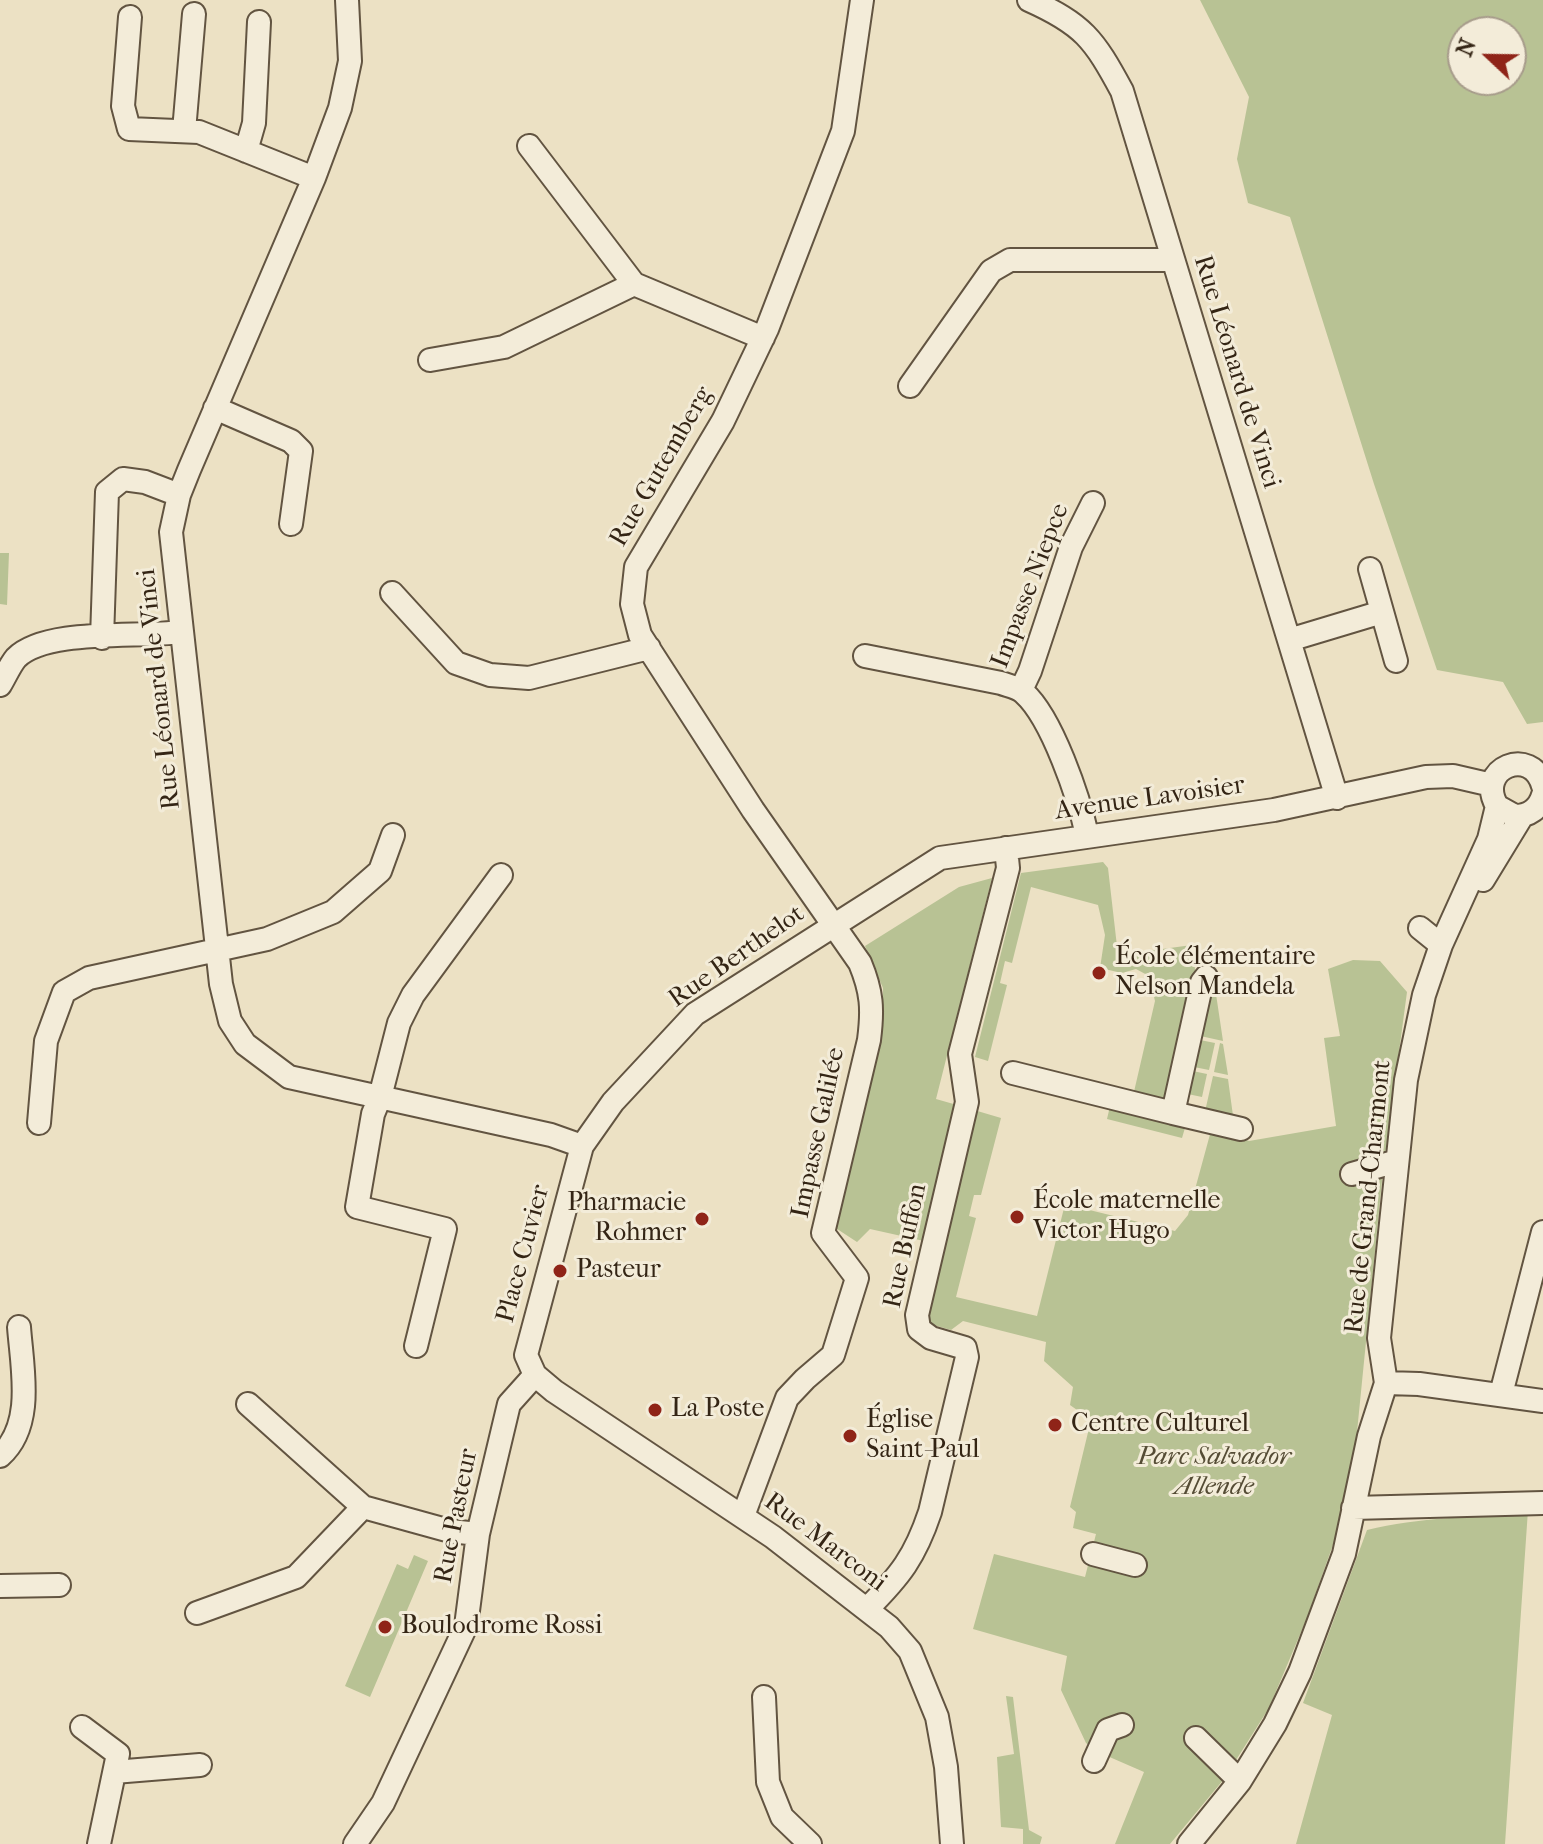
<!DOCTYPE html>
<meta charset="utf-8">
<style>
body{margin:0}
#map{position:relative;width:1543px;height:1844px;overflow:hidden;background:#ece1c4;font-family:"IM FELL French Canon",serif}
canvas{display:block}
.north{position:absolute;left:1447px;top:16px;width:80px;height:80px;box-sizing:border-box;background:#f3ecd9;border:2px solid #a79c8b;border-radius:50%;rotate:292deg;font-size:22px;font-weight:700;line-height:32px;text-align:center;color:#342515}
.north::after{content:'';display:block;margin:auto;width:28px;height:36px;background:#8f2418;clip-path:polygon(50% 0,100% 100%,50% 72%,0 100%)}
</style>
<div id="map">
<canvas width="1543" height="1844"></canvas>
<div class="north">N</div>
</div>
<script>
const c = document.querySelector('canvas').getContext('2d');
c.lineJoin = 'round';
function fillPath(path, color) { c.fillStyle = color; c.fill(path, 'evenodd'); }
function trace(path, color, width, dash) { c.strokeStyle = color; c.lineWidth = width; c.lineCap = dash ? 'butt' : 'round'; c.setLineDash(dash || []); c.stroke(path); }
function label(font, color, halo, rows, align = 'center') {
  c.font = font + ' "IM FELL French Canon",serif'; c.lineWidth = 6; c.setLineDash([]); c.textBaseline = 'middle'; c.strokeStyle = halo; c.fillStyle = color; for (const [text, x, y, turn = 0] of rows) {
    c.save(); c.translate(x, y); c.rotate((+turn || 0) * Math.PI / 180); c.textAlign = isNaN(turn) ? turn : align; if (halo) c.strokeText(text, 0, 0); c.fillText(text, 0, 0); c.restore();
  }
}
fillPath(new Path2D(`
 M 1200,0 L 1543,0 L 1543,722 L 1527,724 L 1503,682 L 1437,670 L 1374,484 L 1290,217 L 1248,203 L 1237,159 L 1249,97 ZM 1463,32 L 1511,32 L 1511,80 L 1463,80 Z
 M 0,553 L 9,553 L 7,605 L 0,604 Z
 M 1103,862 L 1108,868 L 1118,955 L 1192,945 L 1197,986 L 1169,1104 L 1133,1096 L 1155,1001 L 1149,976 L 1136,969 L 1122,973 L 1100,968 L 1105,935 L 1098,905 L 1031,887 L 1012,963 L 1005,961 L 1000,983 L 1007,985 L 988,1061 L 975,1057 L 1021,873 Z
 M 992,878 L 936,1099 L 957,1105 L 924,1241 L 870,1229 L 857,1242 L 831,1225 L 883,1019 L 883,988 L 865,946 L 959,887 Z
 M 1353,960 L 1380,961 L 1407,992 L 1383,1171 L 1356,1442 L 1335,1539 L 1307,1618 L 1269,1708 L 1224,1779 L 1170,1844 L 1115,1844 L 1144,1772 L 1098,1752 L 1086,1743 L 1061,1690 L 1067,1656 L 973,1629 L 994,1554 L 1085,1577 L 1096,1534 L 1073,1528 L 1076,1512 L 1070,1507 L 1091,1420 L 1070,1405 L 1073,1387 L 1044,1361 L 1046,1342 L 963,1321 L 951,1330 L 930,1324 L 924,1313 L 974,1110 L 1001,1118 L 981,1195 L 974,1195 L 969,1216 L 976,1218 L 956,1297 L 1037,1316 L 1065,1204 L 1175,1231 L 1188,1215 L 1212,1127 L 1249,1141 L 1336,1126 L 1324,1038 L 1340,1036 L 1328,969 Z
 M 1204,994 L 1216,994 L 1223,1041 L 1196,1035 Z
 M 1195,1039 L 1215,1043 L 1209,1070 L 1189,1066 Z
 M 1220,1043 L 1223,1044 L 1228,1075 L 1214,1072 Z
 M 1188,1070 L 1207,1074 L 1202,1097 L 1183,1093 Z
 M 1213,1076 L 1228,1079 L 1234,1123 L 1204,1116 Z
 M 1111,1102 L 1187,1121 L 1182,1138 L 1107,1119 Z
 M 1528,1510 L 1505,1844 L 1296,1844 L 1332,1715 L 1303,1703 L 1367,1530 C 1419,1517 1474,1518 1528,1510 Z
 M 414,1555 L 428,1561 L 370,1697 L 345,1686 L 397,1564 L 408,1569 Z
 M 1006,1696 L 1013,1697 L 1029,1830 L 1042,1837 L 1040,1844 L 1023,1844 L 1023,1829 L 1001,1827 L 997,1757 L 1014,1754 Z`), '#b8c294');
const minor = new Path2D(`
 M 347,0 L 350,61 L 340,108 L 314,178 L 189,470 L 179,495 L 171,532 L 221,984 L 230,1021 L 245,1044 L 289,1077 L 551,1135 L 582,1146
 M 1029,0 C 1083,24 1094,39 1122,91 L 1337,798
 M 130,17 L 123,106 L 129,129 L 199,132 L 314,178
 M 184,131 L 194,14
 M 529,146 L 634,284 L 763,338
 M 246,151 L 254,123 L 259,22
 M 430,360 L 504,347 L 634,284
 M 910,386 L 991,271 L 1010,260 L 1172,260
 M 215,408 L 291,441 L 301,451 L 291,524
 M 1370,569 L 1396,661
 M 392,593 L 456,663 L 490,675 L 529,678 L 649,648
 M 102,638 L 107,492 L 123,479 L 145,482 L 179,495
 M 1289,640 L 1382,612
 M 865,656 L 1001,683 C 1009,686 1018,687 1024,693 C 1052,718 1079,798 1087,835
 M 0,685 C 5,677 10,665 16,658 C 46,628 138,638 180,632
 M 1021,690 L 1030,671 L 1071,547 L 1093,503
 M 1543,786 C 1532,745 1475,768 1497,806 L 1515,816 C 1529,816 1539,809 1543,795
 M 1483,880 L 1522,816
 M 1420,928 L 1441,945
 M 1013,1073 L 1173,1113 L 1202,982 L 1206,977
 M 1173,1113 L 1241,1129
 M 39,1123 L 46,1041 L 64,992 L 89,978 L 267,939 L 333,912 L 380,871 L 393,835
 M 1352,1174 L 1397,1161
 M 416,1346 L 445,1229 L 357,1207 L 373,1114 L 380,1097 L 399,1023 L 413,995 L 501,875
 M 1386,1383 L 1419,1384 L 1543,1401
 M 1501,1394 L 1543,1232
 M 248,1404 L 363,1507 L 450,1531 L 478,1534
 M 0,1456 C 35,1425 22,1368 19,1327
 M 1353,1508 L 1543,1503
 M 743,1516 L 787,1398 L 805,1379 L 833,1355 L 857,1278 L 823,1233 L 869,1040 C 873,1009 872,992 860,963 L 753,810 L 640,635 L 632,604 L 636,567 L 723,421 L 767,329 L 843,131 L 862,0
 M 1093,1554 L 1135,1565
 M 0,1586 L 59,1585
 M 867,1609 C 900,1576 915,1557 930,1512 L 967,1357 L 965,1348 L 931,1338 L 919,1329 L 917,1315 L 967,1102 L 960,1054 L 1008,868 L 1006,848
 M 197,1613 L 296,1577 L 363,1507
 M 764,1697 L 768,1782 L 782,1817 L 810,1844
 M 82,1727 L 118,1754 L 99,1844
 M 1196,1738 L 1240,1781
 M 1094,1761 L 1108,1730 L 1122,1725
 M 114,1772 L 200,1765
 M 355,1844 L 383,1803 L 466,1626 L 478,1534 L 509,1404 L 535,1375
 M 952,1844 L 946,1767 L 937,1717 L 910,1651 L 889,1627 L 773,1537 L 554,1391 L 535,1375 L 526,1355 L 582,1146 L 613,1102 L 695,1014 L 940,858 L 1274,810 L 1426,777 L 1453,776 L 1492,785
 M 1189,1844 L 1240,1781 L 1275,1724 L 1300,1672 L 1344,1554 L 1369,1436 L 1386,1383 L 1379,1338 L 1406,1080 L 1424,995 L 1441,945 L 1489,839 L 1497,806`);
trace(minor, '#625441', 26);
trace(minor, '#f3ecd9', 22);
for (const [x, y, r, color] of [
 [1099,973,8,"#8f2418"],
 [1017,1217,8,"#8f2418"],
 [702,1219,8,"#8f2418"],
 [560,1271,8,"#8f2418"],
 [655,1410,8,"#8f2418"],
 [1055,1425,8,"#8f2418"],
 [850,1436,8,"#8f2418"],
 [385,1627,8,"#8f2418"]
]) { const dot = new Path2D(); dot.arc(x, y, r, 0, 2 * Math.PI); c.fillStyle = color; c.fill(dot); trace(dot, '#f3ecd9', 3); }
label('26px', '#342515', '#f3ecd9', [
 ["Rue Léonard de Vinci",1236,372,73],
 ["Rue Gutemberg",662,467,-60],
 ["Impasse Niepce",1031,586,-69],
 ["Rue Léonard de Vinci",160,689,-96],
 ["Avenue Lavoisier",1150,799,-8],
 ["Rue Berthelot",737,957,-35],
 ["Impasse Galilée",819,1133,-78],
 ["Rue de Grand-Charmont",1369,1197,-84],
 ["Rue Buffon",906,1246,-78],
 ["Place Cuvier",524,1254,-75],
 ["Rue Pasteur",457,1516,-79],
 ["Rue Marconi",825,1543,37]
]);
label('26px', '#342515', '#f3ecd9', [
 ["École élémentaire",1115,958],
 ["Nelson Mandela",1115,988],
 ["École maternelle",1033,1202],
 ["Victor Hugo",1033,1232],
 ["Pharmacie",686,1204,"right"],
 ["Rohmer",686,1234,"right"],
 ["Pasteur",576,1271],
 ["La Poste",671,1410],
 ["Église",866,1421],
 ["Saint-Paul",866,1451],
 ["Centre Culturel",1071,1425],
 ["Boulodrome Rossi",401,1627]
], 'left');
label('italic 26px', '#554c35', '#f3ecd9', [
 ["Parc Salvador",1214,1458],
 ["Allende",1214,1488]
]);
</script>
